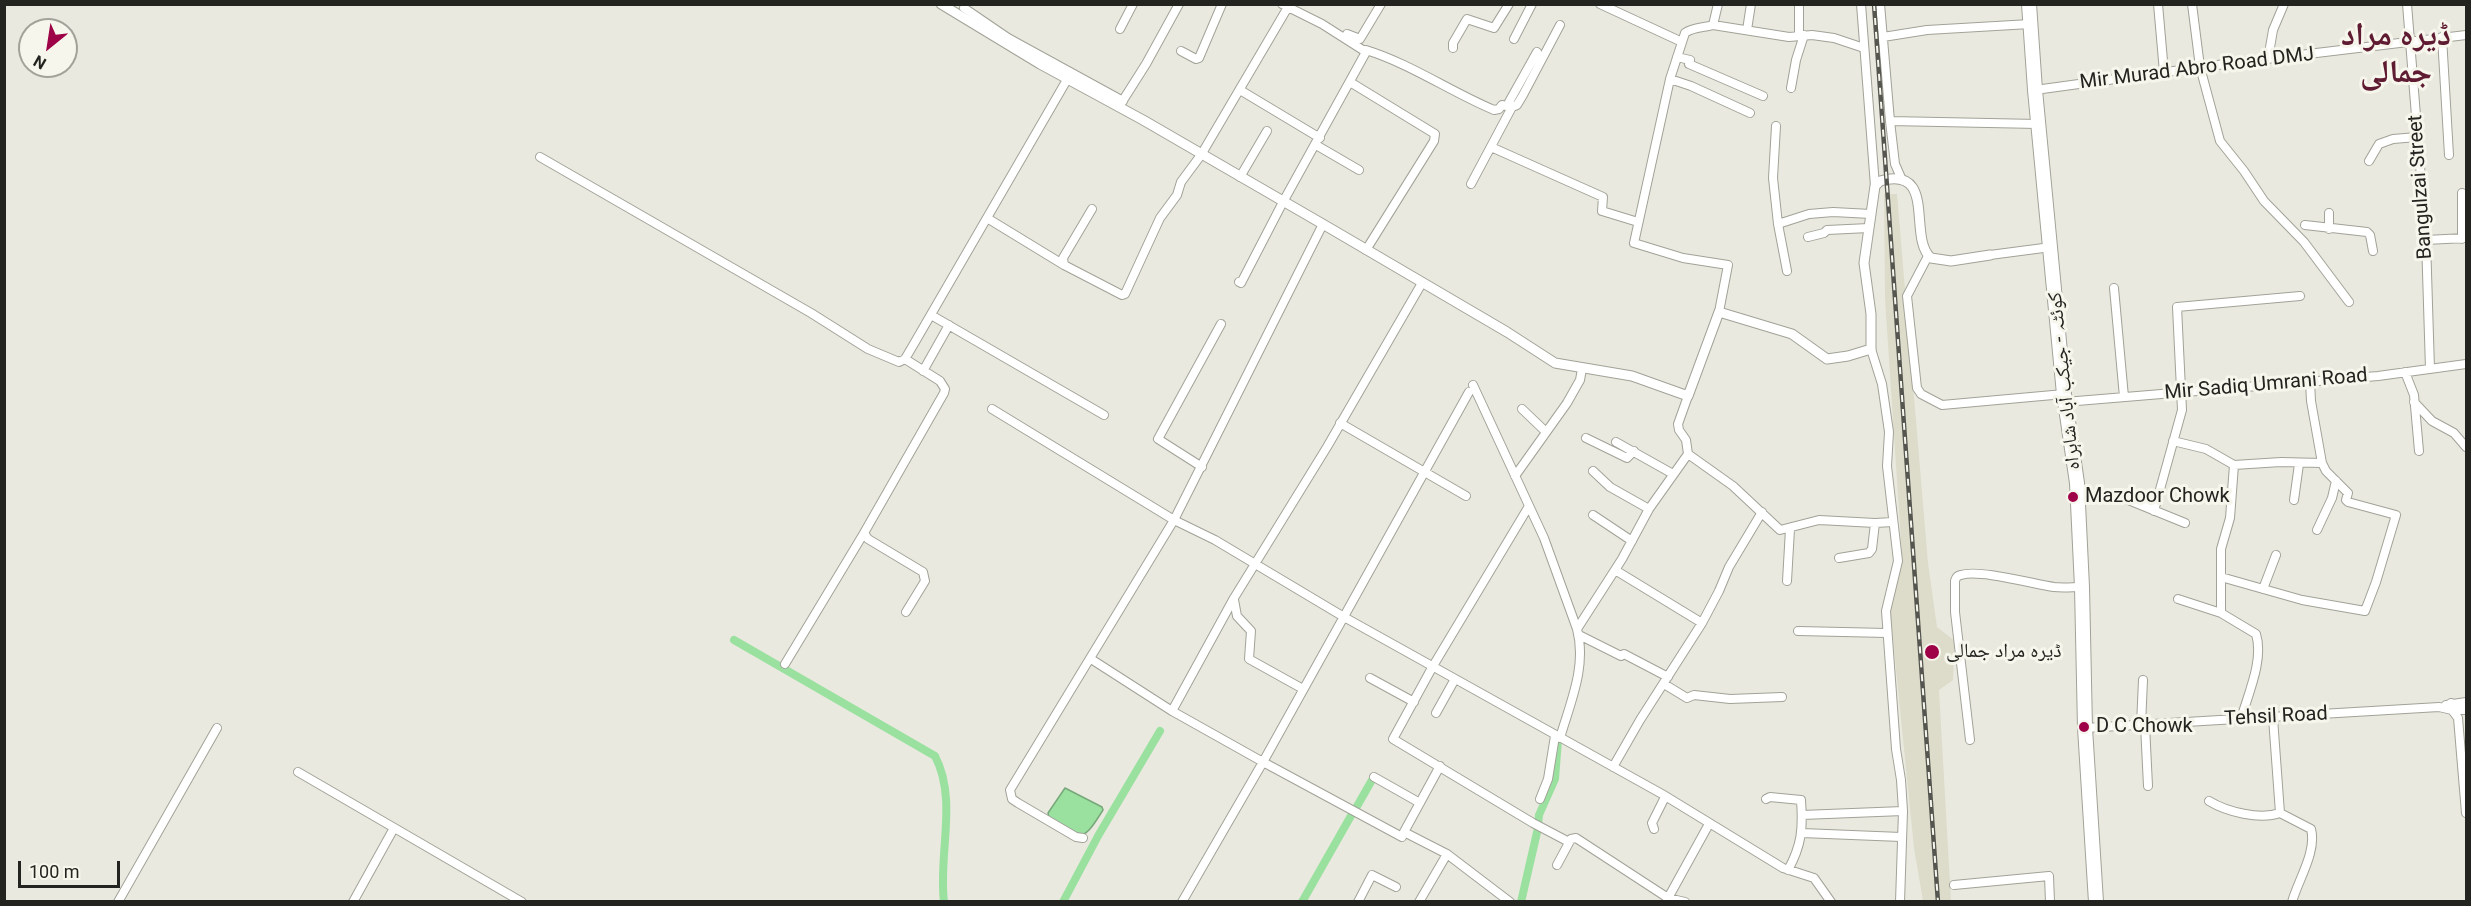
<!DOCTYPE html>
<meta charset="utf-8">
<style>
body{margin:0}
#map{position:relative;width:2471px;height:906px;overflow:hidden;background:#e9e9df;font-family:Roboto,sans-serif}
canvas{display:block}
.frame{position:absolute;inset:0;border:6px solid #23231f;pointer-events:none}
.north{position:absolute;left:18px;top:18px;width:60px;height:60px;box-sizing:border-box;background:#f6f6ec;border:2px solid #a2a29a;border-radius:50%;rotate:210deg;font-size:16px;font-weight:700;line-height:24px;text-align:center;color:#23231f}
.north::after{content:'';display:block;margin:auto;width:21px;height:27px;background:#9e0348;clip-path:polygon(50% 0,100% 100%,50% 72%,0 100%)}
.scale{position:absolute;left:18px;top:861px;width:102px;height:27px;box-sizing:border-box;border:3px solid #23231f;border-top:0;padding-left:8px;font-size:18px;line-height:21px;white-space:nowrap;color:#23231f;-webkit-text-stroke:4px #f6f6ec;paint-order:stroke}
</style>
<div id="map">
<canvas width="2471" height="906"></canvas>
<div class="frame"></div>
<div class="north">N</div>
<div class="scale">100 m</div>
</div>
<script>
const c = document.querySelector('canvas').getContext('2d');
c.lineJoin = 'round';
function fillPath(path, color) { c.fillStyle = color; c.fill(path, 'evenodd'); }
function trace(path, color, width, dash) { c.strokeStyle = color; c.lineWidth = width; c.lineCap = dash ? 'butt' : 'round'; c.setLineDash(dash || []); c.stroke(path); }
function label(font, color, halo, rows, align = 'center') {
  c.font = font + ' Roboto,"Noto Naskh Arabic",sans-serif'; c.lineWidth = 6; c.setLineDash([]); c.textBaseline = 'middle'; c.strokeStyle = halo; c.fillStyle = color; for (const [text, x, y, turn = 0] of rows) {
    c.save(); c.translate(x, y); c.rotate((+turn || 0) * Math.PI / 180); c.textAlign = isNaN(turn) ? turn : align; if (halo) c.strokeText(text, 0, 0); c.fillText(text, 0, 0); c.restore();
  }
}
fillPath(new Path2D(`
 M 1884,194 L 1897,194 L 1928,563 L 1937,627 L 1955,641 L 1953,680 L 1939,690 L 1951,901 L 1923,901 L 1914,848 L 1890,610 L 1902,557 L 1885,299 Z`), '#dddccb');
const water = new Path2D(`
 M 1065,788 L 1102,807 L 1103,810 C 1081,845 1083,838 1049,818 L 1048,813 Z`);
fillPath(water, '#9ae1a0');
trace(water, '#76a879', 1.5);
trace(new Path2D(`
 M 734,640 L 935,756 C 958,800 938,854 944,902
 M 1356,808 L 1372,780
 M 1538,824 L 1539,815 L 1555,779 L 1558,740
 M 1063,902 L 1098,836 L 1160,731
 M 1302,902 L 1352,814
 M 1521,902 L 1538,828`), '#9ae1a0', 8);
const minor = new Path2D(`
 M 1600,4 L 1682,42
 M 1861,4 L 1875,186
 M 1880,4 L 1890,121 L 1895,164 L 1902,180
 M 2158,4 L 2164,72
 M 2192,4 L 2200,67 L 2220,141 L 2244,171 L 2264,201 L 2304,242 L 2349,302
 M 2407,4 L 2426,240 L 2430,369
 M 964,8 L 1008,38 L 1123,101
 M 1713,25 L 1718,4
 M 1120,29 L 1133,4
 M 1747,30 L 1751,4
 M 1347,34 L 1360,39 L 1381,4
 M 1799,35 L 1799,4
 M 1883,37 L 1927,30 L 2030,24
 M 2442,37 L 2449,155
 M 1514,39 L 1532,4
 M 1453,48 L 1453,43 L 1467,19 L 1494,28 L 1509,4
 M 1366,50 C 1411,64 1451,92 1494,110 L 1499,109 L 1502,105 L 1512,107
 M 1181,51 L 1196,59 L 1199,58 L 1222,4
 M 1677,57 L 1690,60 L 1689,64 L 1763,96
 M 2268,59 L 2273,30 L 2284,4
 M 1670,79 L 1691,86 L 1750,113
 M 1350,82 L 1435,134 L 1434,141 L 1366,250
 M 1791,88 L 1796,60 L 1804,35
 M 1240,90 L 1320,138
 M 2035,90 L 2225,64 L 2466,35
 M 1120,105 L 1146,64 L 1179,4
 M 1510,107 L 1509,102 L 1537,52
 M 1890,121 L 2038,124
 M 1776,126 L 1773,178 L 1778,224 L 1787,271
 M 1316,145 L 1359,170
 M 1491,147 L 1603,197 L 1602,211 L 1638,222
 M 540,157 L 811,313 L 868,349 L 899,362 L 905,359 L 915,342 L 1068,78
 M 2369,161 L 2379,144 L 2393,139 L 2417,137
 M 1240,177 L 1267,131
 M 1471,184 L 1512,107 L 1517,105 L 1523,95 L 1560,25
 M 987,218 L 1064,265 L 1122,295 L 1125,294 L 1160,218 L 1177,195 L 1181,182 L 1201,155 L 1288,7
 M 1778,224 L 1809,214 L 1833,212 L 1871,214
 M 2305,225 L 2367,232 L 2370,235 L 2373,251
 M 2329,229 L 2329,213
 M 1808,237 L 1824,233 L 1827,230 L 1869,228
 M 2462,239 L 2462,193
 M 2426,240 L 2465,238
 M 1990,255 L 2051,247
 M 1928,256 L 1907,296 L 1917,388 L 1921,394 L 1942,405 L 2064,394
 M 1064,265 L 1063,258 L 1092,209
 M 1239,282 L 1241,283 L 1283,202 L 1366,52 L 1322,24 L 1282,4
 M 2114,288 L 2124,397
 M 1719,312 L 1728,265 L 1683,258 L 1634,243 L 1670,79 L 1685,33 C 1693,27 1703,28 1713,25 L 1789,37 L 1812,35 L 1834,38 L 1864,48
 M 931,315 L 1104,415
 M 1871,349 L 1882,384 L 1889,432 L 1887,466 L 1898,561 L 1886,611 L 1896,749 L 1901,780 L 1903,811 L 1900,902
 M 905,359 L 940,381 L 945,389 L 944,393 L 864,533 L 868,539 L 923,572 L 925,581 L 906,612
 M 923,371 L 949,325
 M 2405,372 L 2414,395 L 2419,451
 M 1473,385 L 1544,538 L 1577,629
 M 1469,392 L 1263,762 L 1402,837 L 1404,832 L 1447,854 L 1510,902
 M 1688,396 L 1678,424 L 1679,430 L 1686,440 L 1688,454 L 1733,486 L 1780,530 L 1819,520 L 1875,523 L 1893,522
 M 2065,402 L 2378,376 L 2466,364
 M 2414,402 L 2432,421 L 2454,433 L 2466,447
 M 992,409 L 1174,520 L 1215,540 L 1344,617 L 1662,794 L 1783,868 L 1814,878 L 1831,902
 M 1522,409 L 1545,431
 M 1340,423 L 1466,496
 M 1586,438 L 1627,458 L 1634,451
 M 2173,441 L 2206,449 L 2234,465 L 2281,462 L 2322,463
 M 1616,442 L 1673,474
 M 1202,467 L 1158,439 L 1221,324
 M 1593,471 L 1610,487 L 1649,509
 M 1515,476 L 1567,403 L 1580,380 L 1582,369
 M 2078,496 L 2126,499 L 2185,523
 M 2294,500 L 2299,464
 M 1529,506 L 1433,666 L 1393,739 L 1533,823 L 1569,842
 M 2154,511 L 2182,410 L 2177,307 L 2300,296
 M 1593,515 L 1632,541
 M 2317,530 L 2332,498 L 2336,481
 M 1839,558 L 1869,553 L 1872,549 L 1875,523
 M 1615,570 L 1702,623
 M 2221,577 L 2302,600 L 2365,611 L 2376,582 L 2396,515 L 2348,502 L 2346,500 L 2348,493 L 2326,471 L 2322,463 L 2311,401 L 2310,382
 M 1787,581 L 1790,529
 M 2263,589 L 2276,555
 M 2178,599 L 2221,613 L 2256,634 C 2264,660 2248,694 2241,719
 M 1234,600 L 1237,616 L 1251,631 L 1249,659 L 1303,689
 M 2221,613 L 2221,549 L 2230,518 L 2234,465
 M 1798,631 L 1887,633
 M 1579,635 L 1621,656 L 1624,654 L 1668,677
 M 1091,659 L 1172,711 L 1263,762 L 1182,902
 M 785,664 L 864,533
 M 1370,678 L 1414,702
 M 1664,684 L 1687,698 L 1694,695 L 1730,699 L 1782,697
 M 2451,703 L 2452,710 L 2458,718 L 2466,813
 M 2446,705 L 2466,702
 M 1172,711 L 1234,598 L 1327,447 L 1422,283
 M 1436,713 L 1455,679
 M 2273,718 L 2280,813 L 2311,829 C 2317,852 2298,880 2292,902
 M 2141,725 L 2143,680
 M 2145,725 L 2148,786
 M 2085,728 L 2439,707 L 2452,710 L 2466,710
 M 1560,738 C 1570,703 1587,667 1577,629 L 1622,559 L 1649,509 L 1688,454
 M 1970,740 L 1955,612 L 1955,581 C 1956,578 1956,576 1961,575 C 1980,569 2033,584 2054,587 C 2063,588 2073,587 2082,587
 M 1613,767 L 1640,720 L 1702,623 L 1719,591 L 1729,567 L 1762,512
 M 298,772 L 522,902
 M 1374,777 L 1420,803
 M 1540,799 L 1548,779 L 1555,736
 M 1766,799 L 1770,797 L 1801,800 C 1803,828 1802,845 1788,870
 M 2209,801 C 2227,812 2260,820 2280,813
 M 1802,815 L 1903,811
 M 1654,829 L 1652,823 L 1665,797
 M 1404,832 L 1440,766
 M 1802,833 L 1901,837
 M 1083,838 L 1076,837 L 1018,803 L 1012,799 L 1010,790 L 1174,520 L 1323,224
 M 1557,865 L 1571,839 L 1576,838 L 1668,898 L 1685,902
 M 1954,885 L 2049,876 L 2050,902
 M 1667,900 L 1709,824
 M 118,902 L 217,728
 M 353,902 L 394,828
 M 1358,902 L 1372,875 L 1396,887
 M 1419,902 L 1447,854`);
const tertiary = new Path2D(`
 M 941,4 L 1040,64 L 1143,120 L 1333,230 L 1507,332 L 1555,363 L 1632,376 L 1688,396 L 1719,312 L 1792,334 L 1827,359 L 1848,356 L 1871,349 L 1871,314 L 1864,263 L 1875,186 L 1880,181 C 1938,165 1907,238 1931,258 L 1951,261 L 1990,255`);
const trunk = new Path2D(`
 M 2029,4 L 2035,90 L 2064,394 L 2077,483 L 2082,587 L 2085,728 L 2096,902`);
trace(minor, '#a2a298', 10);
trace(tertiary, '#a2a298', 11);
trace(trunk, '#a2a298', 16);
trace(minor, '#fff', 8);
trace(tertiary, '#fff', 9);
trace(trunk, '#fff', 14);
const rail = new Path2D(`
 M 1874,4 L 1938,902`);
trace(rail, '#565650', 4.5);
trace(rail, '#f6f6ec', 2, [7]);
for (const [x, y, r, color] of [
 [2073,497,6,"#9e0348"],
 [1932,652,8,"#9e0348"],
 [2084,727,6,"#9e0348"]
]) { const dot = new Path2D(); dot.arc(x, y, r, 0, 2 * Math.PI); c.fillStyle = color; c.fill(dot); trace(dot, '#f6f6ec', 2); }
label('20px', '#23231f', '#f6f6ec', [
 ["Mir Murad Abro Road DMJ",2197,69,-7],
 ["Bangulzai Street",2421,187,-94],
 ["کوئٹہ - جیکب آباد شاہراہ",2065,381,-96],
 ["Mir Sadiq Umrani Road",2266,385,-5],
 ["Tehsil Road",2276,717,-3]
]);
label('20px', '#23231f', '#f6f6ec', [
 ["Mazdoor Chowk",2085,497],
 ["ڈیرہ مراد جمالی",1946,652],
 ["D C Chowk",2096,727]
], 'left');
label('bold 32px', '#5f1b31', '#f6f6ec', [
 ["ڈیرہ مراد",2396,37],
 ["جمالی",2396,74]
]);
</script>
